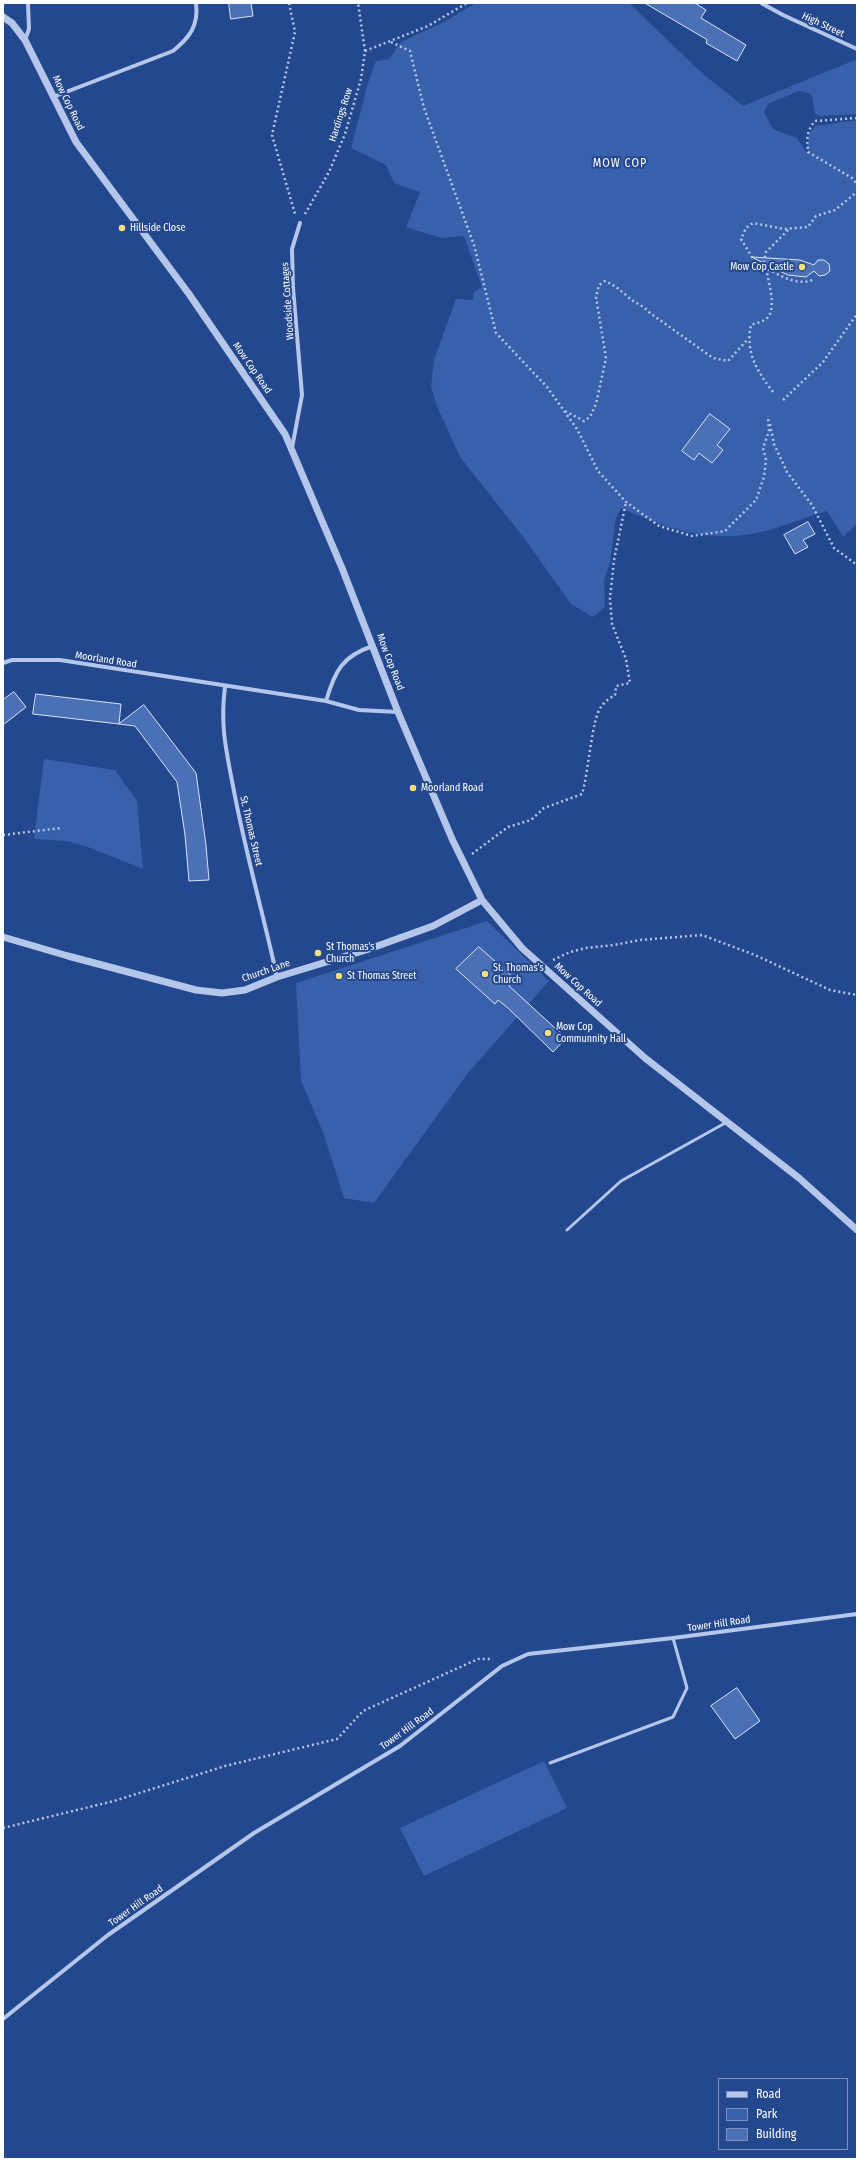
<!DOCTYPE html>
<style>
body{margin:0}
#map{position:relative;width:860px;height:2162px;overflow:hidden;background:#24488e;font-family:"Fira Sans Condensed",sans-serif}
canvas{display:block}
.frame{position:absolute;inset:0;border:4px solid #fff;pointer-events:none}
.legend{position:absolute;left:718px;top:2078px;width:130px;height:72px;box-sizing:border-box;background:#24488e;border:1px solid #7c91bb;margin:0;padding:5px 7px;list-style:none;font-size:12px;color:#fff}
.legend li{display:flex;align-items:center;gap:8px;height:20px}
.legend b{width:20px;border:1px solid #7c91bb}
</style>
<div id="map">
<canvas width="860" height="2162"></canvas>
<div class="frame"></div>
<ul class="legend">
<li><b style="height:5px;background:#b4c7eb"></b>Road</li>
<li><b style="height:11px;background:#3860ab"></b>Park</li>
<li><b style="height:11px;background:#4c70b5"></b>Building</li>
</ul>
</div>
<script>
const c = document.querySelector('canvas').getContext('2d');
c.lineJoin = 'round';
function fillPath(path, color) { c.fillStyle = color; c.fill(path, 'evenodd'); }
function trace(path, color, width, dash) { c.strokeStyle = color; c.lineWidth = width; c.lineCap = dash ? 'butt' : 'round'; c.setLineDash(dash || []); c.stroke(path); }
function label(font, color, halo, rows, align = 'center') {
  c.font = font + ' "Fira Sans Condensed",sans-serif'; c.lineWidth = 4; c.setLineDash([]); c.textBaseline = 'middle'; c.strokeStyle = halo; c.fillStyle = color; for (const [text, x, y, turn = 0] of rows) {
    c.save(); c.translate(x, y); c.rotate((+turn || 0) * Math.PI / 180); c.textAlign = isNaN(turn) ? turn : align; if (halo) c.strokeText(text, 0, 0); c.fillText(text, 0, 0); c.restore();
  }
}
fillPath(new Path2D(`
 M 476,3 L 629,3 L 703,74 L 743,106 L 857,59 L 857,114 L 821,116 L 815,114 C 813,107 814,100 811,94 L 799,91 L 768,104 L 764,112 L 773,129 L 797,138 L 807,153 L 809,134 L 815,126 L 857,120 L 857,524 L 843,537 L 827,511 C 803,518 775,530 751,534 C 703,542 664,527 621,508 L 616,518 L 610,562 L 604,581 L 605,607 L 593,617 L 571,604 L 524,538 L 460,457 L 437,406 L 431,387 L 434,360 L 456,299 L 473,300 L 474,292 L 482,287 L 464,236 L 441,238 L 406,227 L 420,192 L 394,183 L 386,165 L 351,148 L 368,83 L 376,61 L 389,59 L 401,42 L 444,22 Z
 M 44,759 L 115,770 L 137,801 L 143,869 L 88,847 L 67,841 L 34,839 Z
 M 487,921 L 549,981 L 468,1073 L 374,1203 L 344,1198 L 323,1132 L 301,1081 L 296,983 Z
 M 544,1761 L 567,1808 L 424,1876 L 400,1828 Z`), '#3860ab');
const building = new Path2D(`
 M 229,3 L 251,3 L 253,16 L 231,19 Z
 M 645,3 L 695,3 L 706,10 L 701,18 L 746,45 L 737,61 L 706,43 L 707,40 Z
 M 752,257 L 800,260 L 814,265 L 818,260 L 824,260 L 829,264 L 830,271 L 825,275 L 819,276 L 814,271 L 806,277 L 788,275 Z
 M 710,414 L 730,429 L 717,445 L 723,450 L 712,463 L 699,453 L 694,460 L 682,451 Z
 M 808,522 L 815,534 L 803,540 L 808,547 L 795,554 L 784,535 Z
 M 14,692 L 26,707 L 3,725 L 3,700 Z
 M 36,694 L 121,704 L 119,724 L 33,714 Z
 M 144,705 L 196,773 L 206,845 L 209,880 L 189,881 L 185,835 L 177,782 L 135,726 L 119,724 Z
 M 479,947 L 515,979 L 509,986 L 566,1038 L 553,1052 L 508,1008 L 498,1000 L 495,1004 L 456,969 Z
 M 737,1688 L 760,1721 L 735,1739 L 711,1706 Z`);
fillPath(building, '#4c70b5');
trace(building, '#d9e4f8', 1);
trace(new Path2D(`
 M 289,3 L 295,32 L 272,135 L 295,214
 M 391,42 L 410,51 L 424,108 L 474,245 L 496,333 L 547,387 L 577,429 L 598,471 L 626,502 L 659,526 L 692,536 L 725,531 L 756,500 L 764,477 L 766,460 L 763,448 L 769,431 L 768,416
 M 365,51 L 428,26 L 467,3
 M 857,118 L 815,121 C 806,132 807,138 808,152 L 852,178 L 857,184
 M 305,214 L 329,172 L 345,134 L 361,79 L 365,51 L 358,3
 M 788,230 L 766,252 L 764,261 L 766,268 C 781,276 798,287 815,279
 M 773,392 C 757,371 745,352 751,325 C 756,323 762,322 766,319 C 778,310 768,281 766,268 L 755,262 L 741,239 L 746,228 L 753,223 L 784,229 L 808,227 L 816,216 L 835,210 L 857,192
 M 783,400 L 823,362 L 857,314
 M 565,411 L 584,421 L 590,417 L 596,404 L 606,358 L 596,297 L 599,285 L 605,281 C 614,285 619,289 627,296 C 634,303 643,305 650,313 L 713,358 L 728,361 L 748,339
 M 770,424 L 774,444 L 787,472 L 812,505 L 834,548 L 857,565
 M 3,835 L 61,828
 M 472,854 L 508,827 L 531,820 L 544,808 L 582,794 C 588,776 592,717 601,707 C 604,702 610,698 615,695 L 616,686 L 630,683 L 626,659 L 612,624 L 610,598 L 614,560 L 626,502
 M 553,960 L 570,952 L 586,948 L 614,945 L 640,940 L 702,935 L 755,955 L 830,990 L 857,995
 M 3,1828 L 114,1801 L 225,1766 L 337,1739 L 363,1711 L 478,1659 L 493,1659`), '#b4c7eb', 2.5, [2, 3]);
trace(new Path2D(`
 M 567,1230 L 621,1181 L 727,1122
 M 550,1763 L 673,1717 L 687,1688 L 673,1638`), '#b4c7eb', 3);
trace(new Path2D(`
 M 761,3 L 783,15 L 857,49
 M 25,40 L 29,29 L 28,3
 M 53,97 L 173,51 C 189,38 199,26 196,3
 M 292,448 L 302,395 L 293,288 L 292,249 L 300,223
 M 3,663 L 12,660 L 60,660 L 326,701 L 359,710 L 398,712
 M 225,687 C 220,724 226,750 233,786 C 245,851 263,913 277,977
 M 326,701 C 335,671 342,656 373,646
 M 3,2019 L 108,1935 L 254,1833 L 400,1746 L 502,1666 L 528,1654 L 673,1638 L 857,1614`), '#b4c7eb', 4);
trace(new Path2D(`
 M 3,17 L 12,23 L 25,40 L 76,142 L 189,294 L 285,434 L 342,568 L 398,712 L 453,841 L 482,900 L 522,948 L 645,1058 L 799,1178 L 857,1230
 M 3,937 L 68,956 L 196,990 L 222,993 L 245,990 L 277,977 L 369,949 L 433,926 L 482,900`), '#b4c7eb', 7);
for (const [x, y, r, color] of [
 [122,228,4,"#f6de78"],
 [802,267,4,"#f6de78"],
 [413,788,4,"#f6de78"],
 [318,953,4,"#f6de78"],
 [485,974,4,"#f6de78"],
 [339,976,4,"#f6de78"],
 [548,1033,4,"#f6de78"]
]) { const dot = new Path2D(); dot.arc(x, y, r, 0, 2 * Math.PI); c.fillStyle = color; c.fill(dot); trace(dot, '#24488e', 1.5); }
label('10px', '#fff', '#24488e', [
 ["High Street",823,25,25],
 ["Mow Cop Road",68,103,64],
 ["Hardings Row",341,115,-72],
 ["Woodside Cottages",288,301,-94],
 ["Mow Cop Road",252,368,55],
 ["Moorland Road",106,660,9],
 ["Mow Cop Road",390,662,69],
 ["St. Thomas Street",251,831,77],
 ["Church Lane",266,971,-19],
 ["Mow Cop Road",578,985,42],
 ["Tower Hill Road",719,1624,-8],
 ["Tower Hill Road",407,1729,-36],
 ["Tower Hill Road",136,1906,-35]
]);
label('10px', '#fff', '#24488e', [
 ["Hillside Close",130,228],
 ["Mow Cop Castle",794,267,"right"],
 ["Moorland Road",421,788],
 ["St Thomas's",326,947],
 ["Church",326,959],
 ["St. Thomas's",493,968],
 ["Church",493,980],
 ["St Thomas Street",347,976],
 ["Mow Cop",556,1027],
 ["Communnity Hall",556,1039]
], 'left');
c.letterSpacing = '1px';
label('12px', '#fff', '#24488e', [
 ["MOW COP",620,164]
]);
c.letterSpacing = '0px';
</script>
